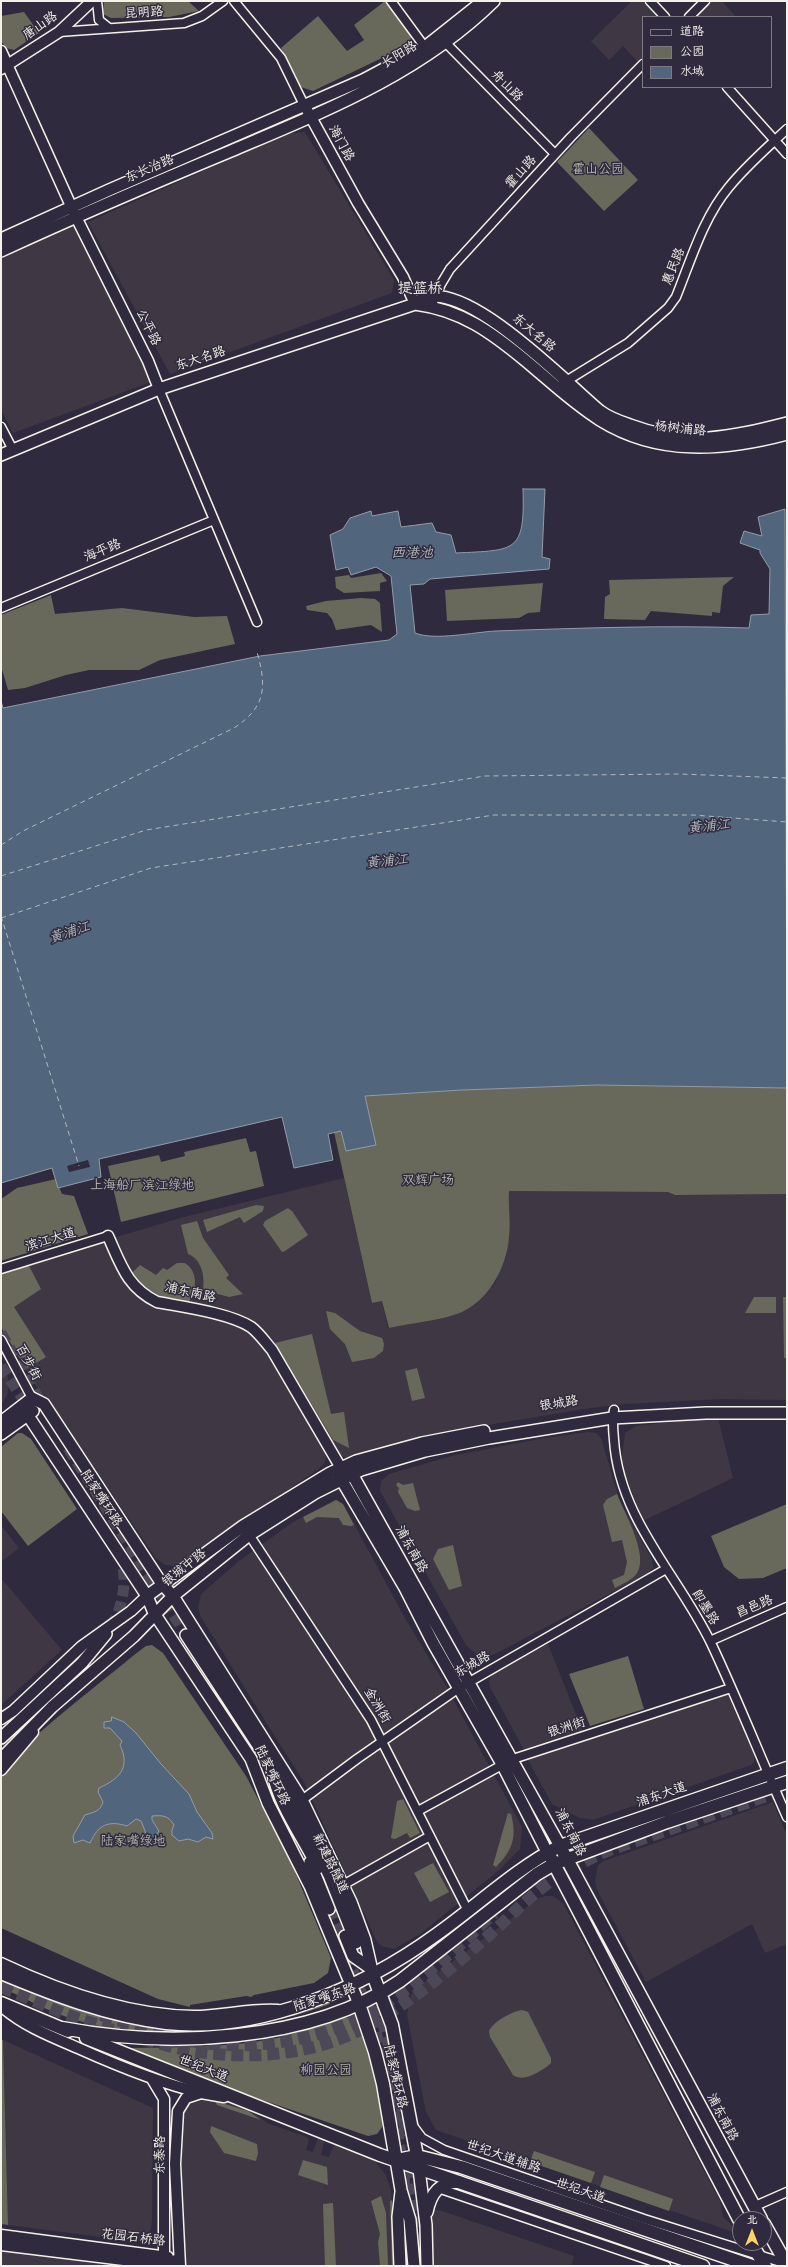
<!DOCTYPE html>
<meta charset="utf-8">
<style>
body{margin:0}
#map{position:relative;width:788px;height:2267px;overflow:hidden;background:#2f2a3d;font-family:"Indie Flower","LXGW WenKai TC",sans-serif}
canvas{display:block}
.frame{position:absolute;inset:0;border:2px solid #f4f1e8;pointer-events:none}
.legend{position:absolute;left:642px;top:16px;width:130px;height:72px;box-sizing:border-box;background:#2f2a3d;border:1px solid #7e7a81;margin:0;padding:5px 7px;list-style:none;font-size:12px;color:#f4f1e8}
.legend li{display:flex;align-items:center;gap:8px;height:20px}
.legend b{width:20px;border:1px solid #7e7a81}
.north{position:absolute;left:732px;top:2211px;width:40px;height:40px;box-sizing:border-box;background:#2f2a3d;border:1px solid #7e7a81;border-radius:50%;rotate:0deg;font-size:11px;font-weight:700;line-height:16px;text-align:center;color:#f4f1e8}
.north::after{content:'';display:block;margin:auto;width:14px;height:18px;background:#ffd166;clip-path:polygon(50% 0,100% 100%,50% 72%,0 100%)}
</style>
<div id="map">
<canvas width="788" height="2267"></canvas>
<div class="frame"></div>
<ul class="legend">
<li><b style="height:5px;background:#2f2a3d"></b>道路</li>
<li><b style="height:11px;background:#68695b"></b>公园</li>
<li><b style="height:11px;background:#51657c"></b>水域</li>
</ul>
<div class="north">北</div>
</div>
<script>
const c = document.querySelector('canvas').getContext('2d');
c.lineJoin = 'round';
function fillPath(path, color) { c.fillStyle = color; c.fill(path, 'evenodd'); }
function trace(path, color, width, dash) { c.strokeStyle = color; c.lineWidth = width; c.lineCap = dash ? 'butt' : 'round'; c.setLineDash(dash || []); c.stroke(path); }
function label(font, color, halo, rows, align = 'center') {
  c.font = font + ' "Indie Flower","LXGW WenKai TC",sans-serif'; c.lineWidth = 3; c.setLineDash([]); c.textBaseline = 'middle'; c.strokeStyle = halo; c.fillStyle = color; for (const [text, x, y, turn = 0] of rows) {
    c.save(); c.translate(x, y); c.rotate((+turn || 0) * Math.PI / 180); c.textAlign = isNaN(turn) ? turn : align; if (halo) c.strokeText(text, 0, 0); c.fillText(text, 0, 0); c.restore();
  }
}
fillPath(new Path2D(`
 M 632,1 L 643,1 L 659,17 L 643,17 L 643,57 L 638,62 L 623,46 L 609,60 L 591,41 Z
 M 711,1 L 722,1 L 736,17 L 695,17 Z
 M 305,132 L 394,280 L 392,293 L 170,374 L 88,222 L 287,134 Z
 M 74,226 L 151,382 L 13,433 L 1,410 L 1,258 Z
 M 344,1178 L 372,1303 L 382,1301 L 388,1328 L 457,1314 L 473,1306 L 495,1283 L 506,1257 L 509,1236 L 508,1191 L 669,1192 L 675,1195 L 787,1194 L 787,1400 L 721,1399 L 624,1404 L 591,1408 L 463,1429 L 419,1438 L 349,1458 L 344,1457 L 335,1451 L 270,1338 L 253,1324 L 156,1298 L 129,1276 L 113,1238 L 184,1217 Z
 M 106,1240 L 123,1278 L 129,1287 L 145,1300 L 235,1324 L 249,1330 L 270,1352 L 327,1455 L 324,1464 L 320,1468 L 176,1566 L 165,1565 L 155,1557 L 49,1401 L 36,1386 L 1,1327 L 1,1273 Z
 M 1,1359 L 7,1373 L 9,1385 L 7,1396 L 1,1404 Z
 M 706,1418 L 718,1418 L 733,1478 L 643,1521 L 625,1474 L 622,1457 L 625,1433 L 636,1426 Z
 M 588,1432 L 596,1433 L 601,1438 L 620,1502 L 652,1559 L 653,1567 L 647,1574 L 493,1655 L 477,1655 L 466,1645 L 380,1491 L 381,1481 L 389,1474 L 452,1456 L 539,1439 Z
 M 336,1500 L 339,1501 L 345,1507 L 406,1620 L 446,1686 L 522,1827 L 520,1849 L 497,1872 L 420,1934 L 394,1949 L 381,1946 L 376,1940 L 304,1782 L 267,1724 L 201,1617 L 198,1608 L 201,1594 L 239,1561 L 293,1522 Z
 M 1,1525 L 19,1548 L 1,1562 Z
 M 1,1578 L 62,1650 L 1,1705 Z
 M 548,1644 L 583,1732 L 524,1750 L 490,1687 L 489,1680 L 493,1673 Z
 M 727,1693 L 754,1755 L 754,1762 L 751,1765 L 593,1820 L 580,1818 L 552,1804 L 527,1758 Z
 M 773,1802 L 787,1836 L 787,1944 L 765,1953 L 752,1924 L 646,1982 L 597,1890 L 595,1882 L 598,1865 L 604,1861 Z
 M 546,1896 L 553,1896 L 563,1903 L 720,2201 L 723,2217 L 735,2228 L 738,2231 L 736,2233 L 436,2130 L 426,2112 L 407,2015 L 411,1995 L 414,1990 L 539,1898 Z
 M 3,2040 L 153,2108 L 152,2220 L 151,2229 L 146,2236 L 139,2240 L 132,2241 L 8,2225 Z
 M 211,2098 L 249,2110 L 269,2124 L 307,2137 L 309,2140 L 306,2150 L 313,2152 L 318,2138 L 324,2139 L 324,2142 L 321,2155 L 329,2157 L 334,2145 L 336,2144 L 364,2154 L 374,2160 L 385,2174 L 391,2189 L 396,2266 L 185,2266 L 182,2241 L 181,2117 L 185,2109 L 192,2102 Z
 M 434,2210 L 439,2210 L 574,2256 L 571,2266 L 432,2266 L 430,2214 Z
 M 1,2251 L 119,2266 L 1,2266 Z`), '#403745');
fillPath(new Path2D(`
 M 104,1 L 188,1 L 199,11 L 169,17 L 111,18 L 103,14 Z
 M 385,1 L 408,32 L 411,37 L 409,45 L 313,91 L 301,87 L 281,48 L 318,16 L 347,51 L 364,40 L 354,25 Z
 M 24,12 L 39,33 L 14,50 L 6,48 L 1,41 L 1,16 Z
 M 589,128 L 638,180 L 604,211 L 557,162 Z
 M 381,573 L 387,581 L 380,583 L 380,591 L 344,593 L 336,588 L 335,577 L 349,575 L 351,578 Z
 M 734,577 L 723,586 L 720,613 L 712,612 L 712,616 L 651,611 L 645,620 L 604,619 L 605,597 L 610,594 L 609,580 Z
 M 543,583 L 540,612 L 528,613 L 519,618 L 447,621 L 445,590 Z
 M 51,595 L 55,614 L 122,608 L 194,617 L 227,616 L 235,644 L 160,660 L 139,670 L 89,670 L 66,675 L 25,688 L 8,690 L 1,666 L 1,615 Z
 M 361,598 L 375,599 L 380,603 L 382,632 L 371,625 L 336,630 L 332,619 L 327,613 L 307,610 L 306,606 L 326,601 Z
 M 597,1085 L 787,1088 L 787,1194 L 675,1195 L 668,1192 L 509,1191 C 508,1206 511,1222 509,1237 C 507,1267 488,1303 457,1314 C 436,1321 411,1323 389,1328 L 382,1301 L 372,1303 L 334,1132 L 371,1124 L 365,1096 L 462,1090 Z
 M 246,1138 L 250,1152 L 256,1151 L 264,1186 L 121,1222 L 108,1166 L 159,1155 L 161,1162 L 185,1156 L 184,1152 Z
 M 56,1179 L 62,1194 L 74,1196 L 88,1234 L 1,1261 L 1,1199 L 17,1188 Z
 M 256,1205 L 264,1206 L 263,1211 L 244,1223 L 240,1217 L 207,1232 L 203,1220 Z
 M 288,1208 L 292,1211 L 308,1235 L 285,1251 L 282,1252 L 263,1225 L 265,1221 Z
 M 197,1221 L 203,1238 L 229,1275 L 226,1278 L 243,1294 L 229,1297 L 203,1290 C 205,1277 202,1259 188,1254 L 181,1225 Z
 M 177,1263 L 185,1263 C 200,1273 196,1292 187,1305 L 156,1298 L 129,1276 L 140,1265 L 156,1275 L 163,1268 L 167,1270 Z
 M 28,1264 L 41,1289 L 14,1307 L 46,1357 L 26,1369 L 1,1327 L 1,1273 Z
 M 754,1297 L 776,1297 L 776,1313 L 745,1313 Z
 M 783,1297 L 787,1297 L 787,1358 L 784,1358 Z
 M 326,1311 L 335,1313 L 360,1331 L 382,1338 L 384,1344 L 383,1351 L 374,1358 L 352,1362 L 345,1344 L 330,1329 Z
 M 312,1334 L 331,1414 L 344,1412 L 349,1448 L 333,1440 L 275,1343 Z
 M 417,1368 L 425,1398 L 412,1401 L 405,1371 Z
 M 18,1433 L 22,1433 L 31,1439 L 77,1509 L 28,1546 L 1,1511 L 1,1447 Z
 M 398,1482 L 403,1485 L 413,1483 L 420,1510 L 415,1511 L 407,1508 L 398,1492 L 399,1488 L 396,1485 Z
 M 617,1494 C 624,1512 649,1555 637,1573 C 633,1580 622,1584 615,1588 L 612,1580 L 624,1575 L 627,1562 L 622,1540 L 612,1542 L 603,1505 L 607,1499 Z
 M 336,1500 L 343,1504 L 354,1525 L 351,1526 L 343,1525 L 339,1518 L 317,1517 L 306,1523 L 303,1517 Z
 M 787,1504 L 787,1568 L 763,1578 L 739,1579 L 724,1567 L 711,1536 Z
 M 453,1545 L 462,1586 L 449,1590 L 433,1559 L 438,1549 Z
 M 152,1645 L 163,1653 L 246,1776 L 290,1860 L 331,1958 L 328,1973 L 314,1983 L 254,1995 L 251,1997 L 246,1996 L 190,2005 L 190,2007 L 158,1999 L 1,1928 L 1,1773 C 37,1729 90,1692 134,1655 L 146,1646 Z
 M 628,1656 L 644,1709 L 590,1726 L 569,1674 Z
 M 403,1799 L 420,1833 L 410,1838 L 407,1833 L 395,1839 L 391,1838 L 397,1801 Z
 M 508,1813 L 511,1814 C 517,1837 513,1850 496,1867 L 493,1865 Z
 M 433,1863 L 449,1892 L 430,1902 L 414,1873 Z
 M 1,1977 L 72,2006 L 283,2017 L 329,2002 L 330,2004 C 255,2032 153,2044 76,2020 C 49,2012 26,1999 1,1987 Z
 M 522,2010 L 528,2012 L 551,2058 L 551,2063 C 542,2071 524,2083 513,2075 L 490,2037 L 489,2031 C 494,2021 511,2012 522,2010 Z
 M 344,2017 C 349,2018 355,2019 359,2023 C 371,2036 379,2097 383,2117 L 382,2127 L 377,2134 L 368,2136 L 198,2078 L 129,2048 C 179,2047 228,2048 277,2038 C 299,2033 322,2024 344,2017 Z
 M 1,2039 L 3,2040 L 8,2225 L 1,2224 Z
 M 215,2101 L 248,2111 L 261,2120 L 217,2105 Z
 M 211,2126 L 257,2144 L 258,2153 L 256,2161 L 224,2153 L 210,2132 Z
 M 534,2151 L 595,2172 L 591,2183 L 530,2162 Z
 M 303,2160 L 327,2167 L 328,2185 L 298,2175 Z
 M 604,2175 L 673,2199 L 669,2211 L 600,2187 Z
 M 381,2196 L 386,2213 L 388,2266 L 380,2266 L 378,2242 L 380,2234 L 371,2201 Z
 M 392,2200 L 394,2266 L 392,2266 L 390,2201 Z
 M 333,2203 L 336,2266 L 325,2266 L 323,2204 Z`), '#68695b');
const water = new Path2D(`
 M 523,489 L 545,489 L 542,557 L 550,559 L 549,569 L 430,579 L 424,584 L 410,585 L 415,633 C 435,641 474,632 496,631 C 581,628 665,625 749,628 L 751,615 L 769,614 L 770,569 L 760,553 L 760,550 L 740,543 L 744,531 L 762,536 L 758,517 L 785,509 L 787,1088 L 597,1085 L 462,1090 L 365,1096 L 376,1145 L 346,1151 L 341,1131 L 328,1134 L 333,1160 L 294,1168 L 282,1117 L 99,1159 L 101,1177 L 58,1188 L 52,1168 L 1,1183 L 1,701 L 3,708 L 260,656 L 389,640 L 397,634 L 391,576 L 376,567 L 351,575 L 348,567 L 336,570 L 330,535 L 343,529 L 350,518 L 371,511 L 372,516 L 398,511 L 401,527 L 432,523 L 436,532 L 451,535 L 456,553 C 516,550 525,553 523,489 Z
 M 112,1717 L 124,1722 L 136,1733 L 161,1764 L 189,1794 L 197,1812 L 212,1833 L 213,1839 L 206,1837 L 198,1842 L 188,1839 L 179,1841 L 172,1835 L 172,1830 L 174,1825 C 169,1816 163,1815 152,1816 L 152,1820 L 159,1831 L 153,1839 L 147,1836 L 141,1821 L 136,1819 L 127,1826 C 108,1820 98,1825 90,1843 L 83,1840 L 74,1843 L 73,1836 L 85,1815 C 94,1812 100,1812 103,1802 L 98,1792 L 99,1788 C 119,1779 131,1768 120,1745 L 122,1741 L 110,1728 L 104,1728 L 104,1722 L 111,1721 Z`);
fillPath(water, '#51657c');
trace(water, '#929da7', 1);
fillPath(new Path2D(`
 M 88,1160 L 90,1167 L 69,1172 L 67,1166 Z`), '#2f2a3d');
trace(new Path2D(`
 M 1,845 L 23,831 L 234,728 C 266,707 267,687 257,652
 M 1,876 L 146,830 L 485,776 L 679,774 L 787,778
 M 1,916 L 79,1166
 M 1,918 L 151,868 L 494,815 L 693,815 L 787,822`), '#b3b9bd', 1, [5, 4]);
trace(new Path2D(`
 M 1,1333 L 43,1406
 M 1,1366 L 31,1411
 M 68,1448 L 186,1635
 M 111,1627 C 124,1605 127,1580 121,1555
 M 329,1909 L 376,2031 L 398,2130 L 406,2194
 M 356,1943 L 365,1968
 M 374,1989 L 396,2075 L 406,2136
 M 411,2167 L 419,2233 L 420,2266`), '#4d4857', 11, [11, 5.5]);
trace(new Path2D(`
 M 587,1847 L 621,1833
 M 1,1987 L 65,2014 L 125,2034
 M 101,2015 L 171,2036
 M 143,2039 C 211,2061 293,2063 358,2031 C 406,2007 448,1971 488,1936 C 510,1917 530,1895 554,1879 C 571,1868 589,1859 607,1851 L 787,1789
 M 191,2041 C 244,2051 302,2043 352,2022 C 398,2003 457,1948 494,1913`), '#4d4857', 12, [12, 6]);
const minor = new Path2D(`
 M 97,1 L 99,20 L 109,28
 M 234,1 L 281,58 L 305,107
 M 391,1 L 427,50
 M 650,1 L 665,17
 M 689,17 L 705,1
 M 59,32 L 184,23 L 202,16 L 223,1
 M 441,38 L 555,154
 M 727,87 L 787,154
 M 433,302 L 441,284 L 450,269 L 571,137 L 643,64
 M 563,383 L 628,343 L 668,308 L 676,297 C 691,260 703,218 729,187 C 746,166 767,148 787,129
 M 159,389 L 257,622
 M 1,427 L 13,450
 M 1,608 L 214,520
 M 1,1269 L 108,1236
 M 1,1340 L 32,1398
 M 614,1410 C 612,1420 613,1430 614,1440 C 619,1519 678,1575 711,1643 C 738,1700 761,1759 787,1817
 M 246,1530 L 371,1720 L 468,1911
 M 710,1641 L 787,1607
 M 302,1800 L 357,1759 L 459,1688 L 666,1569
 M 418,1811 L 513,1759 L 731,1688
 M 343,1885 L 430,1836
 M 413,2126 L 422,2138 L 444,2150 L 644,2219 L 787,2264
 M 438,2188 L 666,2266
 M 753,2207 L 787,2192`);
const tertiary = new Path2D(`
 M 1,51 L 76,217 L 148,361 L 159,389
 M 1,69 L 59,32 L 92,1
 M 307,110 L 358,203 L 403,277 L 415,304
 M 108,1236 C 121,1265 127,1287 157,1302 C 183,1307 229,1313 251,1327 C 260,1334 265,1342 272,1350 L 341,1468
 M 1,1719 L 13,1711 L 82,1646 L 131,1611 L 147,1596
 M 1,1770 L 33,1732
 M 1,1963 C 60,1991 128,2015 194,2016 C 222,2016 250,2008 278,2010
 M 1,2006 C 24,2026 50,2036 78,2048 C 118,2066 159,2083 202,2093
 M 152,2079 L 164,2099 L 164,2266
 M 1,2235 L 168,2257
 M 1,2245 L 164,2265 L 178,2259
 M 180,2266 L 175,2164 L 178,2111 L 186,2098 L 201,2093 L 224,2097`);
const secondary = new Path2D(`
 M 1,239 L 109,190 L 363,80 L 425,47 L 483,1
 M 1,251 C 77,216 154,183 231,151 C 325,111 420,74 494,1
 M 415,304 C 454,265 569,386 600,411 C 608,417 621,422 630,425 C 689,447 728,438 787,423
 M 1,455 L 159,389 L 415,304 C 461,310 491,332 526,361 C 550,381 573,403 600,420 C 658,456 723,451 787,434
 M 32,1398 L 27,1414 L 147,1596 L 154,1613 L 251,1759 L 268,1803 L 310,1886 L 359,2004
 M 32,1398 L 44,1404 L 162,1584 L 173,1596 L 302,1800 L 351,1902 L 365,1940 L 373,1975
 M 1,1422 L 32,1398
 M 1,1434 L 33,1411
 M 347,1471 L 352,1474 L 560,1846
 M 341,1472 L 341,1479 L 405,1588 L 433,1643 L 502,1764 L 547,1852
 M 147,1596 L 243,1526 L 330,1473 L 356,1461 L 422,1443 L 484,1431
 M 186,1635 L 276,1773
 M 1,1738 L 82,1663 L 106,1634
 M 1,1759 L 52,1707 L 134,1636 L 173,1596 L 249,1535 L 315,1493 L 361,1470 L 425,1451 L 489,1438 L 612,1418 L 706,1413 L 787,1413
 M 275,1765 L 329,1875 L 356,1943
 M 272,1770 C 279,1806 302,1835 318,1868
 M 310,1862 L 329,1909
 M 345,1936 L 353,1956 L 370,1968
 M 396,2160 L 401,2190 L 410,2220 L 414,2266
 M 418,2161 L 426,2225 L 427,2266
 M 427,2212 C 431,2193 439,2182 460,2182
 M 400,2266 L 398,2217 L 401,2192`);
const primary = new Path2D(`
 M 563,1852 L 761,2219
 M 551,1858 L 740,2221
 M 1,1973 C 54,1995 108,2016 166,2023 C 259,2033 363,1988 437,1934 C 478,1905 515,1869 560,1846 L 787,1768
 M 373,1975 L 392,2025 L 417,2156
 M 1,2003 L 68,2031
 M 359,2004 L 375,2052 L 383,2084 L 396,2160
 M 62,2028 C 167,2048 309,2043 400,1981 L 537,1874 L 554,1864 L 667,1822 L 787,1782
 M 86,2038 L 380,2155 L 703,2266
 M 397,2160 L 417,2156 L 461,2167 L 752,2266
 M 764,2224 L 787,2265
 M 751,2243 L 765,2266`);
trace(minor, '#f4f1e8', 11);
trace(tertiary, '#f4f1e8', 13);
trace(secondary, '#f4f1e8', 14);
trace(primary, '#f4f1e8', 15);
trace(minor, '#2f2a3d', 8);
trace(tertiary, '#2f2a3d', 10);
trace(secondary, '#2f2a3d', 11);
trace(primary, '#2f2a3d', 12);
label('13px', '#f4f1e8', '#2f2a3d', [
 ["昆明路",144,14,-3],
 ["唐山路",41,27,-35],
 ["长阳路",400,56,-31],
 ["舟山路",506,87,45],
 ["海门路",340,144,61],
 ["东长治路",150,170,-23],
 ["霍山路",522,173,-48],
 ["惠民路",675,267,-68],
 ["公平路",147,328,64],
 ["东大名路",533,334,40],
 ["东大名路",201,360,-18],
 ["杨树浦路",680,430,6],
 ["海平路",103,552,-23],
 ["滨江大道",51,1241,-17],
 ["浦东南路",190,1294,13],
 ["百步街",27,1363,62],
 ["银城路",559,1405,-9],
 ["陆家嘴环路",100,1499,57],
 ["浦东南路",410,1550,61],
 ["银城中路",185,1569,-39],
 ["即墨路",704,1608,59],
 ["昌邑路",755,1608,-23],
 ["东城路",473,1666,-30],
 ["金洲街",376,1706,59],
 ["银洲街",567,1729,-18],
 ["陆家嘴环路",271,1776,65],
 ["浦东大道",662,1796,-19],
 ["浦东南路",569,1833,63],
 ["新建路隧道",329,1864,64],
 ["陆家嘴东路",325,1999,-18],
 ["世纪大道",203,2070,22],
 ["陆家嘴环路",394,2077,77],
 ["浦东南路",721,2118,62],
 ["东泰路",162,2155,-90],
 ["世纪大道辅路",503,2158,19],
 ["世纪大道",580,2192,19],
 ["花园石桥路",133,2239,7]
]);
label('13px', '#b5b4a9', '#2f2a3d', [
 ["霍山公园",598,171],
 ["双辉广场",428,1182],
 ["上海船厂滨江绿地",142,1187],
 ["陆家嘴绿地",133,1843],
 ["柳园公园",326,2072]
]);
label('italic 14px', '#b3b9bd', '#2f2a3d', [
 ["西港池",412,555],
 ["黄浦江",709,828,-6],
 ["黄浦江",387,863,-6],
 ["黄浦江",70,934,-18]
]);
label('15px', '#f4f1e8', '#2f2a3d', [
 ["提篮桥",420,291]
]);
</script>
